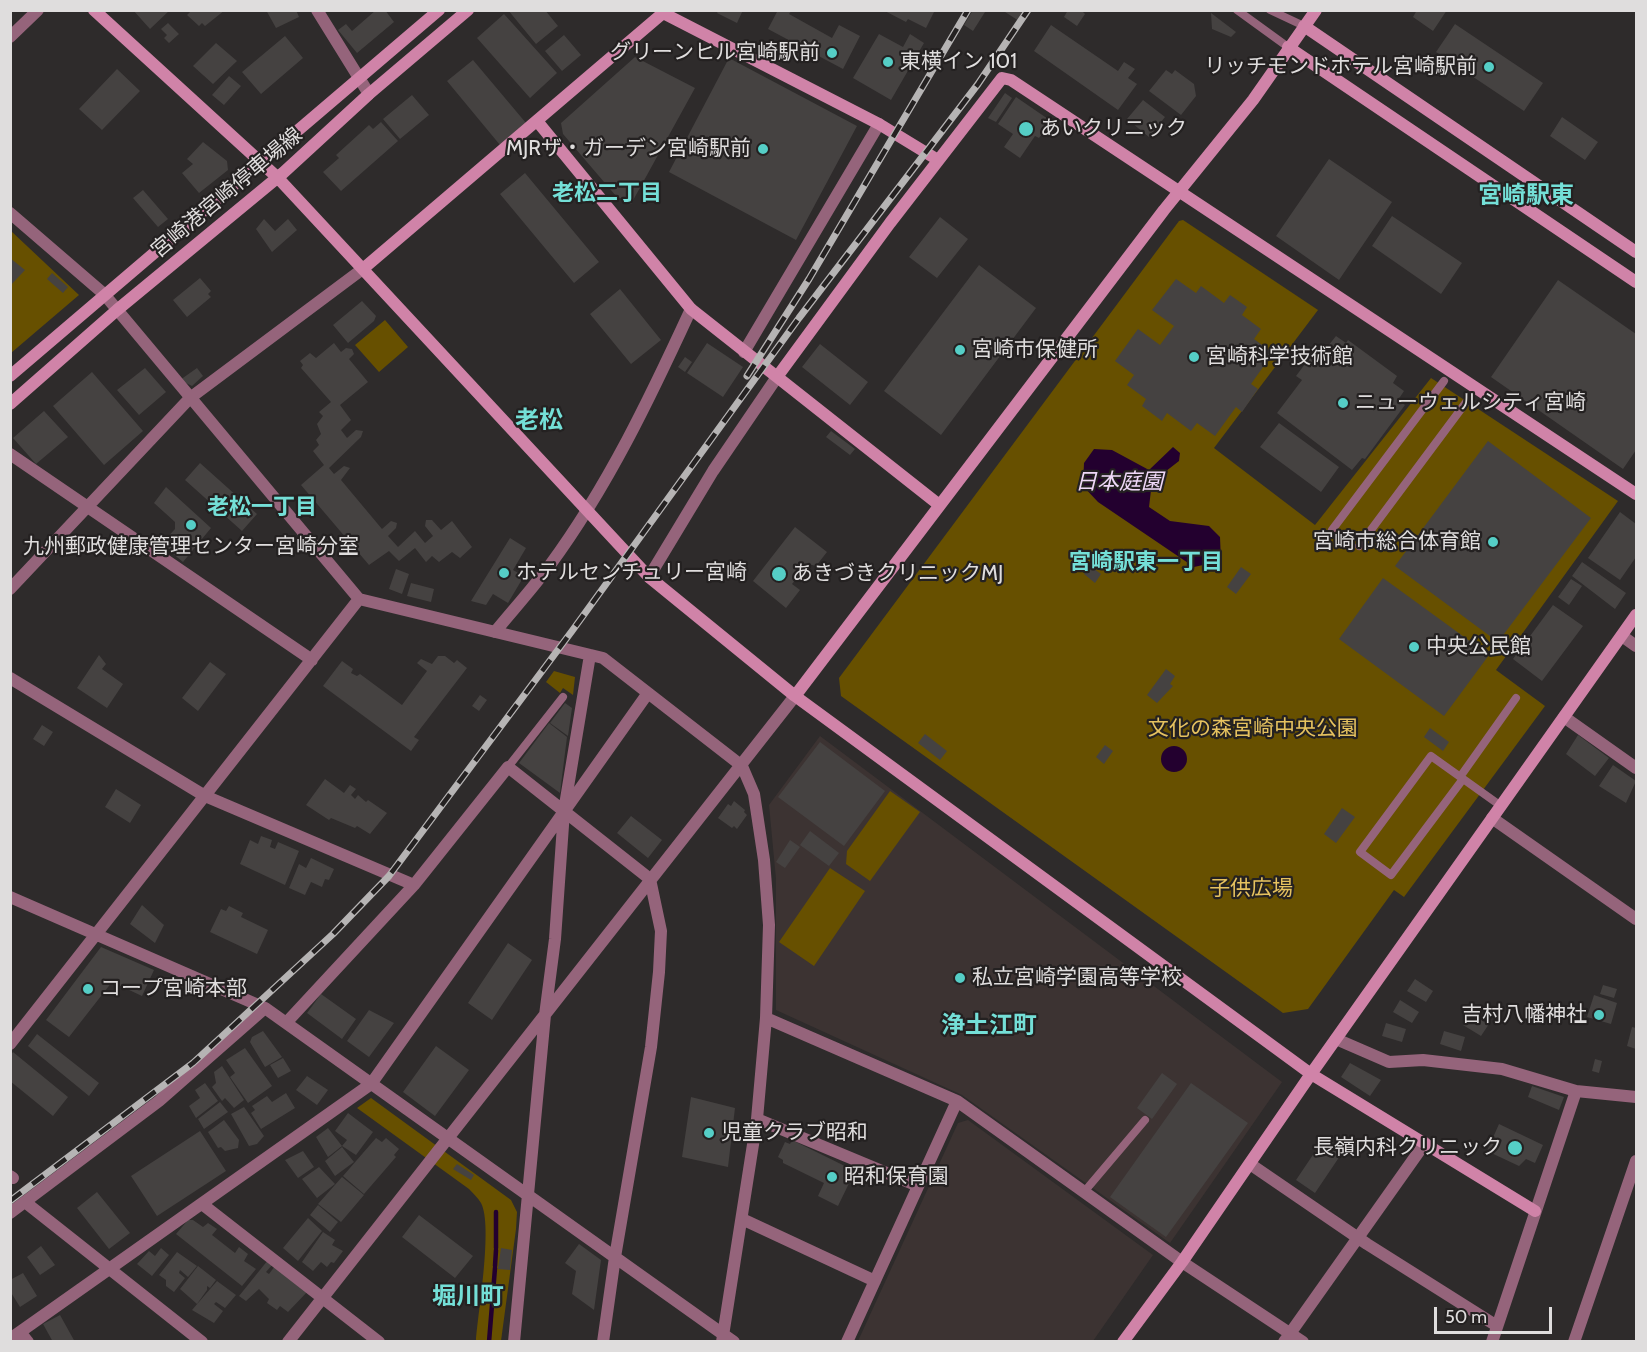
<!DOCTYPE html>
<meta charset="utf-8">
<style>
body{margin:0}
#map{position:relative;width:1647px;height:1352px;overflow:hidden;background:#2e2b2b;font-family:Cabin,sans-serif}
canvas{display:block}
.frame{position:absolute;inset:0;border:12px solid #dfdddd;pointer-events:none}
.scale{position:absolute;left:1434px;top:1307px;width:118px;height:27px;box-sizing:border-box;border:3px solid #dfdddd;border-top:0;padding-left:8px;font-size:18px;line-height:21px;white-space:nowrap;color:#dfdddd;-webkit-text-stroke:4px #242121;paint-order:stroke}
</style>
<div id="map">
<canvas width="1647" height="1352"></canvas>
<div class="frame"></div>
<div class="scale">50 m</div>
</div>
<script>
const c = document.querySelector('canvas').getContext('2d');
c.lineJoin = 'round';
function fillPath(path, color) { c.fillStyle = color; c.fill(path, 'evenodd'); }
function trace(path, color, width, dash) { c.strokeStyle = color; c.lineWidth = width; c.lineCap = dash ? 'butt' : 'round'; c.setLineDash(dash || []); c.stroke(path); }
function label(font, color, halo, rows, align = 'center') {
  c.font = font + ' Cabin,"Noto Sans JP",sans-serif'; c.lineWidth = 4.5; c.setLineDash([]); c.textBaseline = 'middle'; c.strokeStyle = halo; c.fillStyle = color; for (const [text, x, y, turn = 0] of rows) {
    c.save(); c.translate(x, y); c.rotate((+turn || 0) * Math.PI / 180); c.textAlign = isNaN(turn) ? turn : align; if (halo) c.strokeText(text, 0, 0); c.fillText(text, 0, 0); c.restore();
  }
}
fillPath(new Path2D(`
 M 820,736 L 1282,1082 L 1170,1243 L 962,1095 L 776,1010 L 776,879 L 769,805 Z
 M 968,1120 L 1153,1255 L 1093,1341 L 858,1341 L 958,1123 Z`), '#3c3332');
fillPath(new Path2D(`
 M 1183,220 L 1318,310 L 1214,448 L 1315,525 L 1431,378 L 1618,501 L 1496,670 L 1545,706 L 1404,897 L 1394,890 L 1308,1009 L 1283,1013 L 841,696 L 839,678 L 1179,221 Z
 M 10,230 L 79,295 L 11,353 L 10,353 Z
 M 385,320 L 408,347 L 379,372 L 355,345 Z
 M 554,671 L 575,677 L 573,695 L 563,688 L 560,693 L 546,682 Z
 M 890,791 L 920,812 L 870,881 L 846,864 L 847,851 Z
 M 830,868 L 865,891 L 814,966 L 779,942 Z
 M 371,1098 L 511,1200 L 517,1212 L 516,1229 L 501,1341 L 476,1341 C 478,1312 493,1226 481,1203 C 478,1198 473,1193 469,1189 L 357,1108 Z`), '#675000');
fillPath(new Path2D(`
 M 1173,447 L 1180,453 L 1179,461 L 1152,482 L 1149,507 L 1170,521 L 1209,526 L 1220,537 L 1221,561 L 1194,567 L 1098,502 L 1083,486 L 1084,463 L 1094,449 L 1112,450 L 1149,470 Z
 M1161 759a13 13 0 1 1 26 0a13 13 0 1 1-26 0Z`), '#23002f');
trace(new Path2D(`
 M 496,1212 L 496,1248
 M 495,1266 L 496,1250
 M 489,1342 L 495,1268`), '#23002f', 4.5);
fillPath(new Path2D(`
 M 133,10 L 170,10 L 150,29 Z
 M 192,10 L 225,10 L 205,26 L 202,23 L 199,26 L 187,15 Z
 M 266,10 L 296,10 L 299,17 L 276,28 Z
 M 376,10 L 385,10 L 394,22 L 357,53 L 338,30 L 346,24 L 352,31 Z
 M 508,10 L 545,10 L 558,26 L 536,44 Z
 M 719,10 L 743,10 L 737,23 L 717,13 Z
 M 778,10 L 792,10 L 789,14 L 832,38 L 839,25 L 860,36 L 843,69 L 768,29 Z
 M 883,10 L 935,10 L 926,28 L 908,19 L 906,22 Z
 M 973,10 L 985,12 L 973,31 L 964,25 Z
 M 1002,10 L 1025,10 L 1019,21 Z
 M 1068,10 L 1081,10 L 1085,14 L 1077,26 L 1064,17 Z
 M 1417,10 L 1447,10 L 1433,31 L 1413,17 Z
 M 1211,13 L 1236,32 L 1231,37 L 1212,29 Z
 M 504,14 L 557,73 L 530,98 L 477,38 Z
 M 168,23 L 179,34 L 169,43 L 164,38 L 167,35 L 161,29 Z
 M 1455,24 L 1543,83 L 1524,111 L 1436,52 Z
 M 1051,25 L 1118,71 L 1124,62 L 1135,69 L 1128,78 L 1137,84 L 1118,110 L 1034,51 Z
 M 879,34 L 903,47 L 910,34 L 924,43 L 891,100 L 853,78 Z
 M 564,35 L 581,55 L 562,71 L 545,51 Z
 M 285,36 L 303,58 L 261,94 L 242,72 Z
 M 216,43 L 237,61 L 213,84 L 193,66 Z
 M 635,57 L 695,88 L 631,204 L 616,196 L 563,134 L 561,123 Z
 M 729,58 L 857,126 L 796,240 L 669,172 Z
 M 473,60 L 526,123 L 500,145 L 447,81 Z
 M 117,69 L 140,91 L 102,130 L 79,109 Z
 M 1166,70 L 1172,74 L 1175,70 L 1194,84 L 1196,96 L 1181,115 L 1149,91 Z
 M 229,76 L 241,86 L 224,105 L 212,95 Z
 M 1005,93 L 1012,98 L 996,122 L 988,118 Z
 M 412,95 L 429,115 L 400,139 L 383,119 Z
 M 1016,97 L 1051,121 L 1039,138 L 1035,136 L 1020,158 L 1004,147 L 1013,134 L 998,124 Z
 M 1143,100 L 1165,117 L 1149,137 L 1127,119 Z
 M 1562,117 L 1598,142 L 1585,160 L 1550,136 Z
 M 381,122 L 398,141 L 341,191 L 323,172 L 339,158 L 336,155 L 369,125 L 373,129 Z
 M 203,142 L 227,161 L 228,170 L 199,193 L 182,173 L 193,164 L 187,159 Z
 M 1329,159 L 1392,202 L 1339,280 L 1276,236 Z
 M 525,173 L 599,262 L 574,283 L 500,194 Z
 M 143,190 L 168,219 L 158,227 L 133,198 Z
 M 1392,216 L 1462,263 L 1441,294 L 1372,246 Z
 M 940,217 L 968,239 L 937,278 L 909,257 Z
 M 264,219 L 275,231 L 288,219 L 297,230 L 272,252 L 256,229 Z
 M 10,258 L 25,270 L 10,286 Z
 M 979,265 L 1036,308 L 941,435 L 884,391 Z
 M 52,273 L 68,287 L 63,293 L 47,279 Z
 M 200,278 L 211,291 L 208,294 L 211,297 L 187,317 L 173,300 Z
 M 1176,279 L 1196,293 L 1201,286 L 1224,303 L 1230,295 L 1247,307 L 1242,315 L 1261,329 L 1254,339 L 1273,353 L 1251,384 L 1258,389 L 1242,412 L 1236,407 L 1215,436 L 1197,423 L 1191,431 L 1167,413 L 1162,421 L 1142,406 L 1146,399 L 1127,385 L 1134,375 L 1115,361 L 1138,329 L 1160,345 L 1174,326 L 1152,310 Z
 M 1558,280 L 1636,334 L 1636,450 L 1623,469 L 1491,377 Z
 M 620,289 L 661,340 L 631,364 L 590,314 Z
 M 362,301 L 376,316 L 374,321 L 348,343 L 333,325 Z
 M 1336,336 L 1346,343 L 1348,340 L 1397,376 L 1393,383 L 1404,391 L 1398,400 L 1405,405 L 1365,459 L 1362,458 L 1352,470 L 1277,413 L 1302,380 L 1296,376 L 1320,344 L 1328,346 Z
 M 334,343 L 341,352 L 346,348 L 352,349 L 354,354 L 349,359 L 368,382 L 340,405 L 351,420 L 341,430 L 347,438 L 356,430 L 363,431 L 361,437 L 329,468 L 334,474 L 344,466 L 350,468 L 341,480 L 382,529 L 391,521 L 397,523 L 396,528 L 388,536 L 398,547 L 415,531 L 425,543 L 433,536 L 425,526 L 426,520 L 432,520 L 441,530 L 452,521 L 472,547 L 460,558 L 452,552 L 439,562 L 432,556 L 426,562 L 415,548 L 399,561 L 389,551 L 369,565 L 301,485 L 324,465 L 313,451 L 319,445 L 316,440 L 321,434 L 317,424 L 323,416 L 319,412 L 331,402 L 301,368 L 303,365 L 300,361 L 310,353 L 316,358 Z
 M 707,343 L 743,367 L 723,397 L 687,373 Z
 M 820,344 L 868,382 L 850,405 L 802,367 Z
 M 685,357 L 692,362 L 685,372 L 678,367 Z
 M 145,368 L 166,392 L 139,415 L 117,390 Z
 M 197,368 L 203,376 L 192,386 L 180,380 Z
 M 92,372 L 143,431 L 104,465 L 53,406 Z
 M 44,411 L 68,437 L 36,464 L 13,438 Z
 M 1279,423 L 1339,467 L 1321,492 L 1260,447 Z
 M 831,431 L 855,449 L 850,455 L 826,437 Z
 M 1488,441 L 1591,518 L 1498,642 L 1395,566 Z
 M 200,463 L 257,514 L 242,531 L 185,480 Z
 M 166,487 L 211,528 L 183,562 L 161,544 L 175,529 L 175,522 L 154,503 Z
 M 1620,512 L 1636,524 L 1636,557 L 1620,580 L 1588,558 Z
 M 795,527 L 827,552 L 816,566 L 808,564 L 792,584 L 800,590 L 786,608 L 753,581 Z
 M 510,538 L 526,548 L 513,570 L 524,576 L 508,603 L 493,594 L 486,605 L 471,601 Z
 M 1582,562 L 1626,593 L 1615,609 L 1572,576 Z
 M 1090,566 L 1101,574 L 1095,583 L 1084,574 Z
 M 1241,567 L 1251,574 L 1236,594 L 1227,587 Z
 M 396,569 L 409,574 L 402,594 L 389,589 Z
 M 1383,578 L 1489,655 L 1444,716 L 1339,639 Z
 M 1571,579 L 1582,586 L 1569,605 L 1558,597 Z
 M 411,583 L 434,589 L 431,602 L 407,596 Z
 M 1553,605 L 1583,626 L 1542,681 L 1513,659 Z
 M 99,655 L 106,664 L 102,669 L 123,684 L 107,708 L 77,688 Z
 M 438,656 L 445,656 L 454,663 L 457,660 L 467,668 L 414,737 L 419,740 L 411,751 L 323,686 L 342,661 L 353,669 L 351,673 L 357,676 L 360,674 L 402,705 L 427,671 L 417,663 L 421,659 L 432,664 Z
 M 210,662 L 226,674 L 198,711 L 182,698 Z
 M 1166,669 L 1175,676 L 1170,684 L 1173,686 L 1157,703 L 1147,695 Z
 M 480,695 L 487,700 L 479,711 L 472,706 Z
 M 565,703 L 572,708 L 568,736 L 550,723 Z
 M 549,723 L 567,737 L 560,793 L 519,763 Z
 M 42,725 L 53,732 L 44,746 L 33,739 Z
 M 1430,728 L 1449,742 L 1443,751 L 1424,737 Z
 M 925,734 L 947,751 L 940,760 L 918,743 Z
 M 1578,735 L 1609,758 L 1595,776 L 1566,754 Z
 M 820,742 L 885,791 L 844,846 L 778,797 Z
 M 1105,745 L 1113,751 L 1104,764 L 1096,757 Z
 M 1613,765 L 1636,781 L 1626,803 L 1599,786 Z
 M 325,779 L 344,793 L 350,785 L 356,789 L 351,795 L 355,799 L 358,795 L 366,802 L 368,800 L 387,813 L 370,834 L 357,826 L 355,828 L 331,818 L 329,820 L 306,805 Z
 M 116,789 L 141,805 L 130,823 L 105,807 Z
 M 734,801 L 745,810 L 744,812 L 747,815 L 737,829 L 734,826 L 732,828 L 718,818 L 728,804 L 731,806 Z
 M 1342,808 L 1355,817 L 1336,843 L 1324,834 Z
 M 631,816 L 662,840 L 648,858 L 617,833 Z
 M 810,831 L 839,853 L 829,866 L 800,845 Z
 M 261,836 L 272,840 L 270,847 L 275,849 L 278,842 L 299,851 L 285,885 L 240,864 L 250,840 L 258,844 Z
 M 790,840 L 800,847 L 785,868 L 776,862 Z
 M 311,858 L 334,869 L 329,880 L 325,879 L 322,887 L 311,882 L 305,895 L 289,888 L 299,864 L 306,868 Z
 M 142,905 L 164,925 L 155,943 L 130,924 Z
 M 229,906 L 243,913 L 241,917 L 268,930 L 257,954 L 210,932 L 221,909 L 226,911 Z
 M 508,943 L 532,960 L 492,1020 L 468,1003 Z
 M 101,947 L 154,970 L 142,996 L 112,982 L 69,1037 L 46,1020 Z
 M 1415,979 L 1433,991 L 1426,1002 L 1407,991 Z
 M 1603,985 L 1617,989 L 1614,998 L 1600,994 Z
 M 321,994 L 356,1019 L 342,1039 L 307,1013 Z
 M 1594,995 L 1617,1003 L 1611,1024 L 1587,1017 Z
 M 1400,1000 L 1419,1012 L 1412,1023 L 1393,1012 Z
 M 369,1010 L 394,1023 L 369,1057 L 347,1041 Z
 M 1470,1013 L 1489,1024 L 1481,1036 L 1463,1025 Z
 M 1386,1023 L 1406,1029 L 1402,1042 L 1382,1036 Z
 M 1632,1027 L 1636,1028 L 1636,1049 L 1627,1046 Z
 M 263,1031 L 282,1057 L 265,1067 L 250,1042 L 252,1037 Z
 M 1444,1031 L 1465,1037 L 1461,1051 L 1440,1044 Z
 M 37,1034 L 99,1083 L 89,1096 L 28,1046 Z
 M 436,1046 L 469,1070 L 435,1116 L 403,1092 Z
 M 245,1048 L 272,1086 L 248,1103 L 230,1077 L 235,1073 L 226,1060 Z
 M 13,1052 L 68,1097 L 53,1116 L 10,1081 L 10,1056 Z
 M 283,1058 L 291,1071 L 278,1078 L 270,1065 Z
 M 1595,1059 L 1602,1061 L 1599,1073 L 1592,1071 Z
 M 1350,1063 L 1381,1080 L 1370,1096 L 1341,1077 Z
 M 222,1066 L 244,1100 L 234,1108 L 225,1098 L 222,1101 L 212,1087 L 216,1083 L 214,1072 Z
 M 1162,1073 L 1177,1084 L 1152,1119 L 1137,1108 Z
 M 307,1076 L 328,1090 L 317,1105 L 296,1090 Z
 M 205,1083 L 218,1101 L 196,1118 L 189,1106 L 200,1098 L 195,1090 Z
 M 1191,1083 L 1248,1123 L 1166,1237 L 1110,1197 Z
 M 1532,1086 L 1564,1097 L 1559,1110 L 1528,1097 Z
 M 286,1093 L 295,1108 L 261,1129 L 251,1113 L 255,1110 L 252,1106 L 267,1096 L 272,1102 Z
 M 691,1097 L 735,1108 L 728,1167 L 682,1157 Z
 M 220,1102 L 228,1112 L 204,1129 L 198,1119 Z
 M 244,1107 L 264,1136 L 257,1144 L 249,1146 L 231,1114 Z
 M 348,1113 L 373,1132 L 356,1155 L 342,1146 L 347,1140 L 335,1131 Z
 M 224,1120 L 239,1140 L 238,1148 L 225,1151 L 221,1147 L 218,1148 L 208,1132 Z
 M 1499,1124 L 1543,1145 L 1535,1163 L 1526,1159 L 1519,1166 L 1487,1151 Z
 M 328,1128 L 342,1146 L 328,1157 L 316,1137 Z
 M 200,1131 L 226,1171 L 157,1216 L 131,1176 Z
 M 1325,1137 L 1344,1150 L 1315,1193 L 1296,1180 Z
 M 376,1138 L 382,1142 L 386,1138 L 399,1149 L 394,1155 L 396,1157 L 364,1194 L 343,1176 Z
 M 792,1140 L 855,1171 L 838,1206 L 818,1196 L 824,1183 L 783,1163 L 783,1160 L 778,1157 L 785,1142 L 790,1144 Z
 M 342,1147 L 354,1162 L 335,1176 L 325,1161 Z
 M 303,1151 L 314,1167 L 298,1178 L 285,1160 Z
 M 457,1164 L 474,1175 L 471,1180 L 453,1169 Z
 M 319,1167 L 335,1184 L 317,1198 L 302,1179 Z
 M 342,1177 L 364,1195 L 341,1222 L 318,1204 Z
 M 97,1192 L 130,1233 L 109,1249 L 77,1208 Z
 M 318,1205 L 338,1222 L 330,1232 L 310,1215 Z
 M 419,1215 L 473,1256 L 455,1278 L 402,1237 Z
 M 308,1218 L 322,1231 L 298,1261 L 283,1248 Z
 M 188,1220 L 193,1220 L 203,1227 L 208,1223 L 217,1229 L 212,1235 L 235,1253 L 239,1247 L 248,1254 L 244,1261 L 256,1269 L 242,1286 L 176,1234 Z
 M 323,1232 L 335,1240 L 332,1245 L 343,1251 L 334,1263 L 331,1262 L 327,1267 L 321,1262 L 313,1271 L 302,1262 Z
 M 579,1244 L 601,1260 L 594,1310 L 572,1294 L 576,1271 L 565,1263 Z
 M 41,1246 L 55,1265 L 40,1275 L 27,1257 Z
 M 161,1248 L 169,1255 L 152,1276 L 137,1264 L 149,1251 L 155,1256 Z
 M 501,1248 L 512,1250 L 510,1270 L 498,1269 Z
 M 177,1252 L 197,1266 L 188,1277 L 180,1270 L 179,1273 L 185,1278 L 174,1292 L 166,1286 L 166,1280 L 159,1275 Z
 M 268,1260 L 273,1264 L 266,1272 L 269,1274 L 275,1266 L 308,1291 L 288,1312 L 280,1306 L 277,1310 L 267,1303 L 269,1299 L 259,1289 L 246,1301 L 239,1296 Z
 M 198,1266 L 216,1280 L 210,1288 L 207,1286 L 207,1290 L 197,1304 L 180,1289 Z
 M 23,1273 L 37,1296 L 20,1307 L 10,1291 L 10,1280 Z
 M 217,1281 L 236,1295 L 225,1308 L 216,1302 L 214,1304 L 223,1311 L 214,1323 L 192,1310 Z
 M 60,1315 L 75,1342 L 53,1342 L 43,1324 Z`), '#454241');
trace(new Path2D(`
 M 1237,10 L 1288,47
 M 1270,10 L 1304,26
 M 1332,530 L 1444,381
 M 1359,546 L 1470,397
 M 508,767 L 563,697
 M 1460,777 L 1516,698
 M 1463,779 L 1391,875 L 1360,852 L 1431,756 L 1501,806
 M 1084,1192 L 1145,1120`), '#95647b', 8);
trace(new Path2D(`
 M 317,10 L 369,94
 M 10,37 L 38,10
 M 10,213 L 104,294 L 359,599 L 603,658 L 742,766 L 754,794 L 764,860 L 769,925 L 766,1018 L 757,1119 L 722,1342
 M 744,352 L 879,124
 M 10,454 L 312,660
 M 649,577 L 713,471 L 777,377
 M 10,589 L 190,398 L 364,268
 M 495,632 C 513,610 533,588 550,565 C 608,486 650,398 691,309
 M 1622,636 L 1636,646
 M 10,678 L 205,796 L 414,885
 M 1564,717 L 1636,768
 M 1492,818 L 1636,919
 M 10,897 L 265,1008 L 734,1342
 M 766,1018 L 957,1101 L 1182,1262 L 1303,1342
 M 286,1023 L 414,885 L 508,767 L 650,879 L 661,931 L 659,972 L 651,1047 L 615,1257 L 603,1342
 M 1336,1039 L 1389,1062 L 1423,1060 L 1502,1069 L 1576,1091 L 1636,1097
 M 10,1044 L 359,599
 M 757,1119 L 918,1186
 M 1250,1164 L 1367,1244 L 1497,1326
 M 10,1176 L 13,1178
 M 25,1202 L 202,1342
 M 202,1204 L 379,1342
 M 10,1213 L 159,1101 L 265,1008
 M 742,1219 L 875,1281
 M 20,1332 L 28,1342
 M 10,1339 L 371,1084 L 648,693
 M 288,1342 L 795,696
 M 514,1342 L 545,1015 L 555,939 L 564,811 L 590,655
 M 847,1342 L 957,1101
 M 1284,1342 L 1425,1143
 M 1492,1342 L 1576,1091
 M 1574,1342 L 1636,1161`), '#95647b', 12);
trace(new Path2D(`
 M 94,10 L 278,178 L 649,577 L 795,696 L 1311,1074 L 1535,1211
 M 1304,26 L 1636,252
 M 1288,47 L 1636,282
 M 537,121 L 691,309 L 938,504
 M 364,268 L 663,13 L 879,124 L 938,160
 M 10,376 L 439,10
 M 777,377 L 890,223 L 1002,78 L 1011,80 L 1636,494
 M 10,404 L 117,310 L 283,173 L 369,94 L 468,10
 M 795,696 L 1164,210 L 1253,100 L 1316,10
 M 1123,1342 L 1182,1262 L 1311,1074 L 1636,615`), '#d083a8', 12);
const rail = new Path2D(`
 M 747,376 L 809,279 L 968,10
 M 10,1201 L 193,1063 L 333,934 L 389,876 L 572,631 L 799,318 L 978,84 L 1028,10`);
trace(rail, '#b6b4b4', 7);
trace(rail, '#242121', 4.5, [14]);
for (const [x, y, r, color] of [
 [832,53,6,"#55cec6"],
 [888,62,6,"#55cec6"],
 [1489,67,6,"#55cec6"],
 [1026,129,8,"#55cec6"],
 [763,149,6,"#55cec6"],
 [960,350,6,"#55cec6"],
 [1194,357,6,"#55cec6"],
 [1343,403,6,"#55cec6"],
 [191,525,6,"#55cec6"],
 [1493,542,6,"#55cec6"],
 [504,573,6,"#55cec6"],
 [779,574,8,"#55cec6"],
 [1414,647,6,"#55cec6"],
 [960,978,6,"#55cec6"],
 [88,989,6,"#55cec6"],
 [1599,1015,6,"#55cec6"],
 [709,1133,6,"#55cec6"],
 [1515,1148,8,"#55cec6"],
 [832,1177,6,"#55cec6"]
]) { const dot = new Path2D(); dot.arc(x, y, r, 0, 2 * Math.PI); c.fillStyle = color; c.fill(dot); trace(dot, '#242121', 2); }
label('21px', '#dfdddd', '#242121', [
 ["グリーンヒル宮崎駅前",820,53,"right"],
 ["東横イン 101",900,62],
 ["リッチモンドホテル宮崎駅前",1477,67,"right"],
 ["あいクリニック",1040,129],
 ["MJRザ・ガーデン宮崎駅前",751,149,"right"],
 ["宮崎市保健所",972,350],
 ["宮崎科学技術館",1206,357],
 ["ニューウェルシティ宮崎",1355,403],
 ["宮崎市総合体育館",1481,542,"right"],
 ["九州郵政健康管理センター宮崎分室",191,547,"center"],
 ["ホテルセンチュリー宮崎",516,573],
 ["あきづきクリニックMJ",792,574],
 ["中央公民館",1426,647],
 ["私立宮崎学園高等学校",972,978],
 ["コープ宮崎本部",100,989],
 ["吉村八幡神社",1587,1015,"right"],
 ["児童クラブ昭和",721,1133],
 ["長嶺内科クリニック",1502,1148,"right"],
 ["昭和保育園",844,1177]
], 'left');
label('21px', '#dfdddd', '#242121', [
 ["宮崎港宮崎停車場線",227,193,-40]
]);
label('21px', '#e6c25f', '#242121', [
 ["文化の森宮崎中央公園",1253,729],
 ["子供広場",1251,889]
]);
label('bold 22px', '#74dfd7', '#242121', [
 ["老松二丁目",607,194],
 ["老松一丁目",262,508],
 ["宮崎駅東一丁目",1146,563]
]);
label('italic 22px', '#efd8f8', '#242121', [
 ["日本庭園",1119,483]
]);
label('bold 24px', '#74dfd7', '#242121', [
 ["宮崎駅東",1526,196],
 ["老松",539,421],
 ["浄土江町",989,1026],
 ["堀川町",468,1297]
]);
</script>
